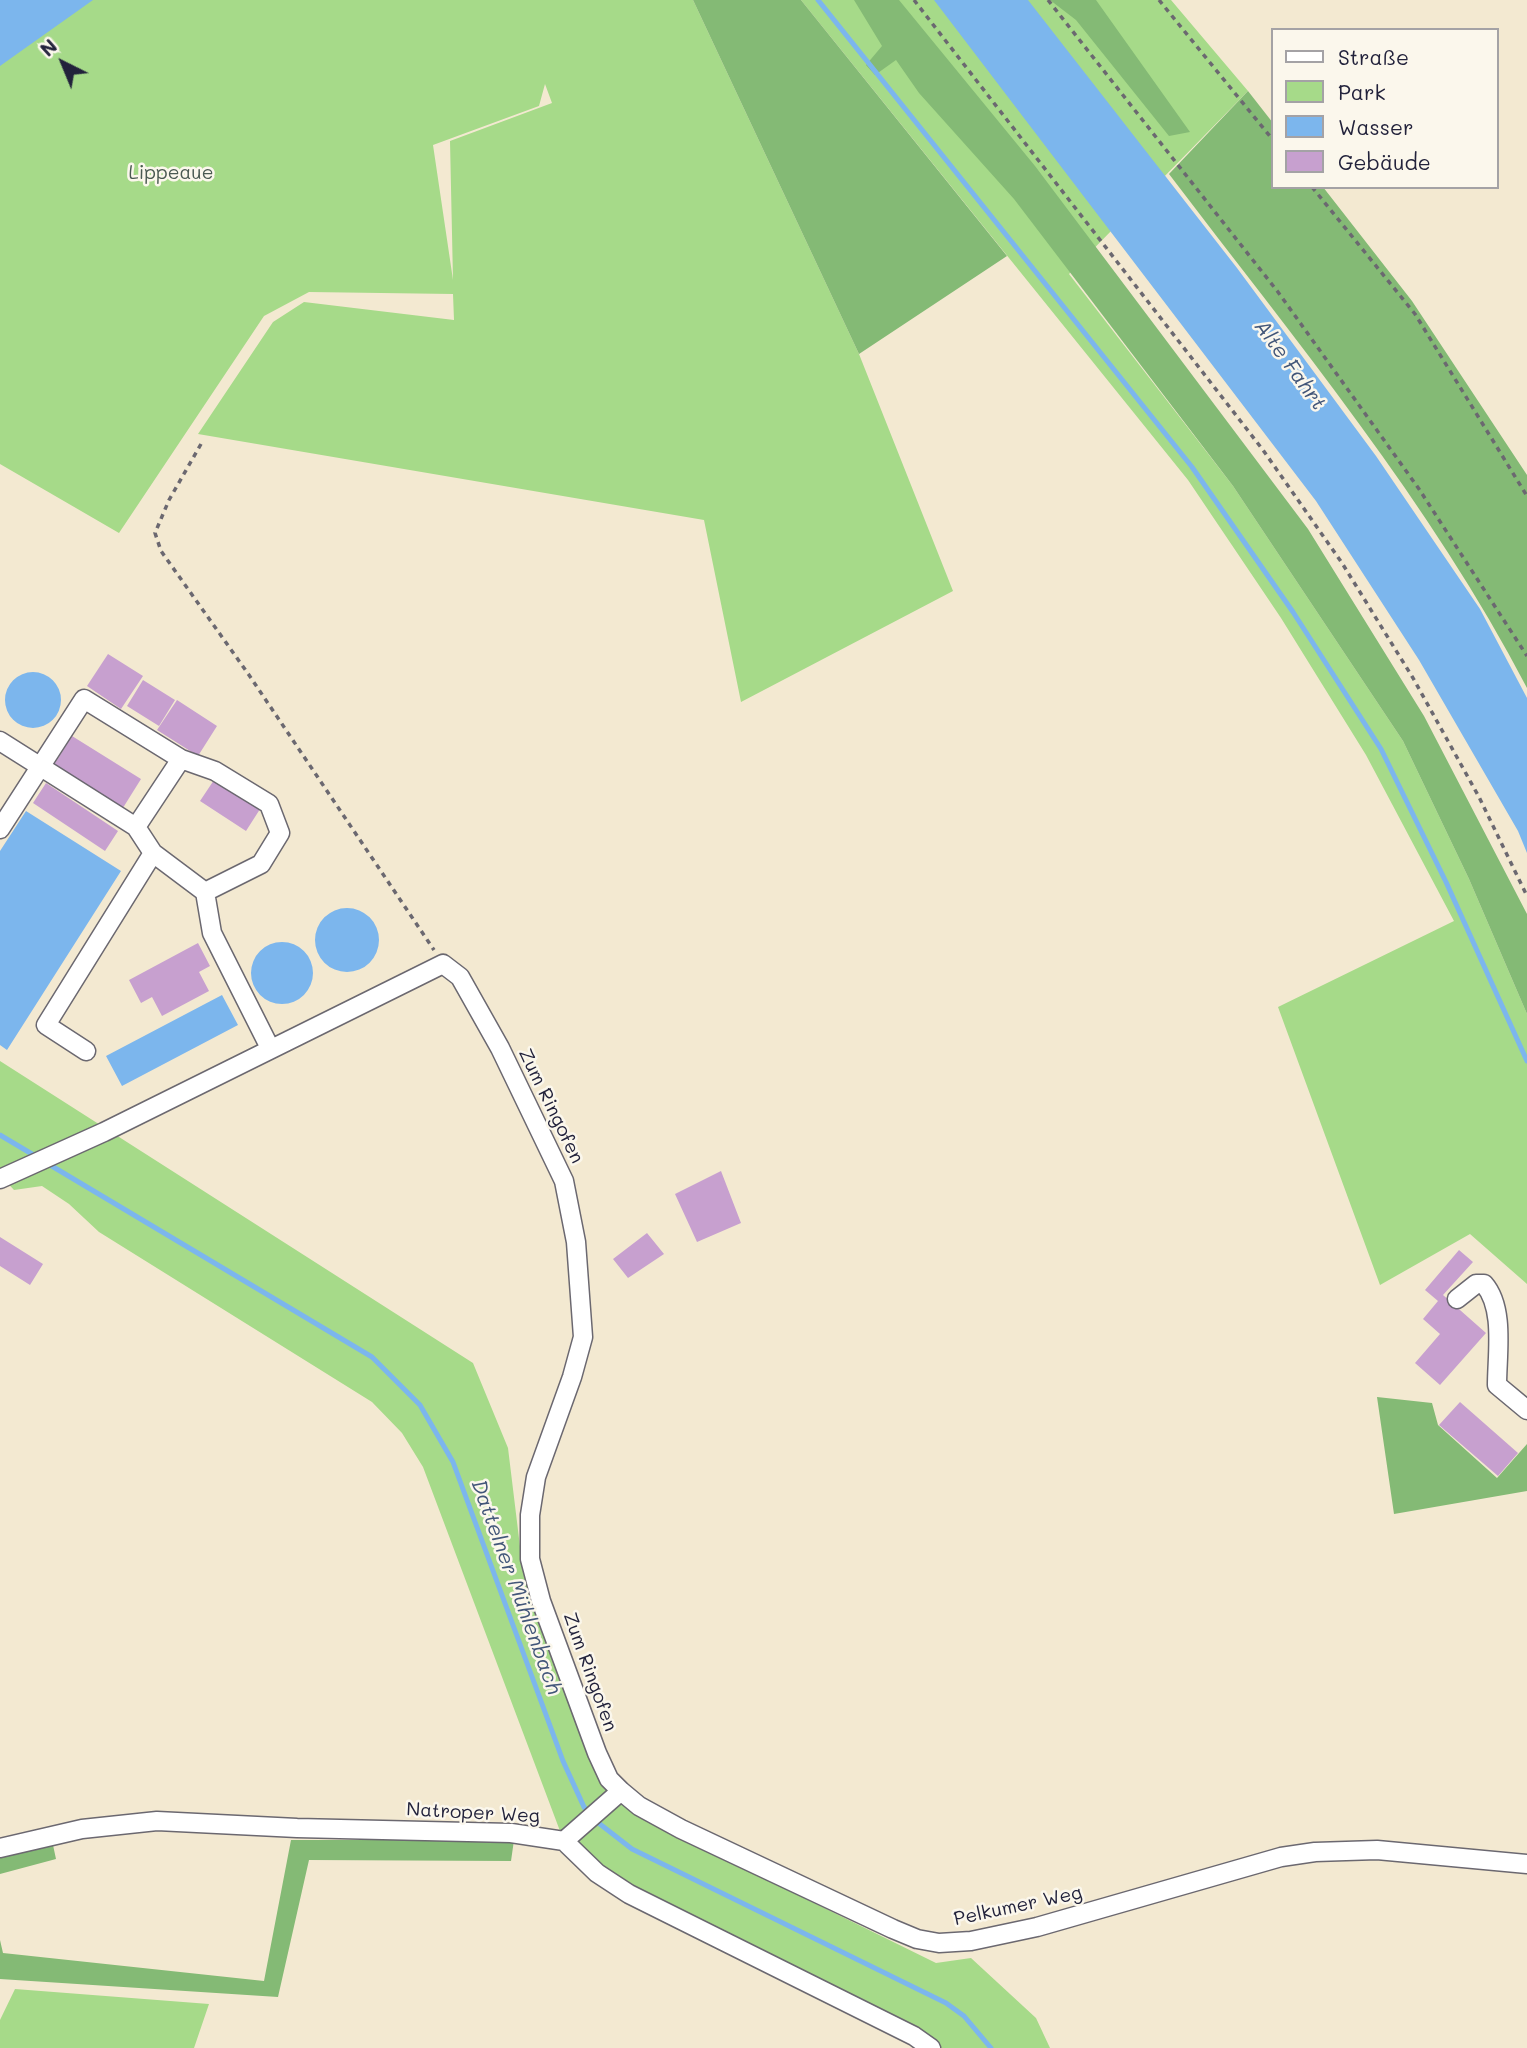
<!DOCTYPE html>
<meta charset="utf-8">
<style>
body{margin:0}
#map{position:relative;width:1527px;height:2048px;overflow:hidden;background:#f3e9d1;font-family:Mali,sans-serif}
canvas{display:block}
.legend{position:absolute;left:1271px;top:28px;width:228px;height:161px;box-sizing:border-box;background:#fbf7ec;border:2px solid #a4a2a5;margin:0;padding:9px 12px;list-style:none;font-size:21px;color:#22223b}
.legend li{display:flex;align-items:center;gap:14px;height:35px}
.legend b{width:35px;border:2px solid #a4a2a5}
.north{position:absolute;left:28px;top:28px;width:70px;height:70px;-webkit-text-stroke:5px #fbf7ec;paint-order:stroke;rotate:317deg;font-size:19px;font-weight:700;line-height:28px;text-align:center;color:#22223b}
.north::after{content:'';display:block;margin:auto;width:24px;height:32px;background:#22223b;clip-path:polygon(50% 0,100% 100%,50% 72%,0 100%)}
</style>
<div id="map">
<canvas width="1527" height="2048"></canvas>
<ul class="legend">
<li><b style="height:9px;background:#fff"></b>Straße</li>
<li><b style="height:19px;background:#a6da89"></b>Park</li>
<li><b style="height:19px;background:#7cb6ed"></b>Wasser</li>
<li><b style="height:19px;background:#c7a0cf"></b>Gebäude</li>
</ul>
<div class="north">N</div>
</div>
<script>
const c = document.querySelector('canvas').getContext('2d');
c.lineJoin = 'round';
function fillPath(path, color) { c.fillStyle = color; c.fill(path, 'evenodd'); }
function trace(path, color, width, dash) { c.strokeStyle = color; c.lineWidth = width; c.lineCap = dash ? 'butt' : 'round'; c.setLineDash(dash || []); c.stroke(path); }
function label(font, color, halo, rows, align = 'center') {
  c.font = font + ' Mali,sans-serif'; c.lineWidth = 5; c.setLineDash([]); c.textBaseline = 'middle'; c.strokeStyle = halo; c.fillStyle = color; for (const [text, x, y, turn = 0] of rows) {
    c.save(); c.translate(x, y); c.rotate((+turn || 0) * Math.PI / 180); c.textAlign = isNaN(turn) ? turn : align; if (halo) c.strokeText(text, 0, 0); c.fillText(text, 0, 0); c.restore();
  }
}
fillPath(new Path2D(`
 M 0,0 L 693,0 L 859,354 L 953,591 L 741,702 L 704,520 L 198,434 L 273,322 L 304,302 L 454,320 L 453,294 L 309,292 L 264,316 L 119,533 L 0,464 ZM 545,84 L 552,103 L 450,141 L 453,280 L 433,145 L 539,106 Z
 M 801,0 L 1171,0 L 1248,91 L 1069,274 L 1233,486 L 1403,741 L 1469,879 L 1527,1014 L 1527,1284 L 1470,1234 L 1380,1285 L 1278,1007 L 1454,921 L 1366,755 L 1281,618 L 1188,480 Z
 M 0,1061 L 473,1363 L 508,1448 L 522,1563 L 529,1587 L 605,1785 L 676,1835 L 936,1963 L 971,1958 L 1036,2018 L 1050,2048 L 931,2048 L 629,1894 L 564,1841 L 579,1829 L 560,1831 L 423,1467 L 402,1433 L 372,1402 L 99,1232 L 69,1204 L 42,1186 L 14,1190 L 0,1175 Z
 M 15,1989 L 209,2004 L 194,2048 L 0,2048 L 0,2020 Z`), '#a6da89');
fillPath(new Path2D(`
 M 693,0 L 801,0 L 1007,256 L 859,354 Z
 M 854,0 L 899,0 L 1035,166 L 1308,529 L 1424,716 L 1527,914 L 1527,1014 L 1469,879 L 1403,741 L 1233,486 L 1014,199 L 919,93 L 896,60 L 875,75 L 866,65 L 882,46 Z
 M 1050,0 L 1096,0 L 1190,132 L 1169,136 L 1076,20 Z
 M 1248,91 L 1273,123 L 1273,187 L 1323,187 L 1412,301 L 1527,475 L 1527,688 C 1431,503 1295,340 1169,174 Z
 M 1377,1397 L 1432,1403 L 1438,1425 L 1497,1478 L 1527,1444 L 1527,1491 L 1394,1514 Z
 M 291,1840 L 514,1840 L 511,1861 L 309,1860 L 278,1997 L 0,1979 L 0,1940 L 3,1953 L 264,1981 Z
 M 53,1845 L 56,1859 L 0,1874 L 0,1856 Z`), '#84ba75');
fillPath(new Path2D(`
 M 0,0 L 93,0 L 0,66 Z
 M 934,0 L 1028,0 L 1237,268 L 1376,456 L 1480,609 L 1527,698 L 1527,853 L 1518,831 L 1419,660 L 1316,501 Z
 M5 700a28 28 0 1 1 56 0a28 28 0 1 1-56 0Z
 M 26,811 L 121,871 L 7,1050 L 0,1045 L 0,851 Z
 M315 940a32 32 0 1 1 64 0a32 32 0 1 1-64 0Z
 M251 973a31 31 0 1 1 62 0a31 31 0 1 1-62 0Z
 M 222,995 L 238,1025 L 122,1086 L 106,1056 Z`), '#7cb6ed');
trace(new Path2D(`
 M 818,0 L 1192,467 L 1293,612 L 1381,749 L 1446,882 L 1527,1061
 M 0,1135 L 37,1157
 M 45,1162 L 372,1357 L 420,1405 L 453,1462 L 563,1761 L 584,1807 L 596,1821 L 632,1849 L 946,2003 L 964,2016 L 991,2048`), '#7cb6ed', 5);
fillPath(new Path2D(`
 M 108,654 L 143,676 L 121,709 L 87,686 Z
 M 143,680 L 175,700 L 159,726 L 127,706 Z
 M 177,700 L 217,726 L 198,756 L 157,730 Z
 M 72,736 L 141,779 L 121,811 L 52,768 Z
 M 216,777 L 262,806 L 246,831 L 200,801 Z
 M 46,783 L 118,831 L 105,851 L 33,803 Z
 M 198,943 L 210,966 L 199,972 L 209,991 L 162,1016 L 152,997 L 141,1003 L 129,980 Z
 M 721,1171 L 741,1223 L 697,1242 L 675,1194 Z
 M 647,1233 L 664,1254 L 628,1278 L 613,1259 Z
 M 0,1237 L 43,1264 L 30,1285 L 0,1266 Z
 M 1459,1250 L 1473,1262 L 1443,1295 L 1486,1333 L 1440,1385 L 1415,1363 L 1440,1334 L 1423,1319 L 1438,1301 L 1425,1290 Z
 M 1460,1402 L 1518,1453 L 1498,1476 L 1439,1425 Z`), '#c7a0cf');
const minor = new Path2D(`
 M 0,741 L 136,827 L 153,853 L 205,892 L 212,933 L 270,1048
 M 181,759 L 215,771 L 269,804 L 280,833 L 261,864 L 205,892
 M 0,829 L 84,699 L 181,759 L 136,827
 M 86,1051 L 46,1025 L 153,853
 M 0,1179 L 104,1132 L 443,964 L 460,977 L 500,1048 L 564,1181 L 576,1242 L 583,1337 L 572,1377 L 536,1477 L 530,1515 L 530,1559 L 541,1601 L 597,1753 L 609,1779 L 621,1791
 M 1457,1299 L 1476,1284 L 1484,1284 C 1505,1308 1497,1354 1497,1385 L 1527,1410
 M 564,1841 L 621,1791 L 639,1806 L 681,1829 L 893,1929 L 917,1939 L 939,1943 L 971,1941 L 1037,1927 L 1281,1857 L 1315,1852 L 1377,1850 L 1527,1864
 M 0,1848 L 82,1829 L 157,1821 L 297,1828 L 511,1833 L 564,1841 L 597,1873 L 629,1894 L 914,2036 L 931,2048`);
trace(minor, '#6b6870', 21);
trace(new Path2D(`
 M 914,0 L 1263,450 L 1342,563 L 1413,678 L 1479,797 L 1527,896
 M 1048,0 L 1278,292 L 1419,489 L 1527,656
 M 1159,0 L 1273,140
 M 1312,187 L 1415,314 L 1527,496
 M 201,444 L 169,500 L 155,533 L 161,551 L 249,675 L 434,950`), '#6b6870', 3.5, [5, 5]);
trace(minor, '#fff', 18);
label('19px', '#4a5952', '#fbf7ec', [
 ["Lippeaue",171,173]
]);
label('19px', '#22223b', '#fbf7ec', [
 ["Zum Ringofen",551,1106,64],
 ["Zum Ringofen",590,1672,70],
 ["Natroper Weg",473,1813,3],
 ["Pelkumer Weg",1018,1906,-12]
]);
label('italic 21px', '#425679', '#fbf7ec', [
 ["Alte Fahrt",1290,365,54],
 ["Dattelner Mühlenbach",516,1587,70]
]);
</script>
